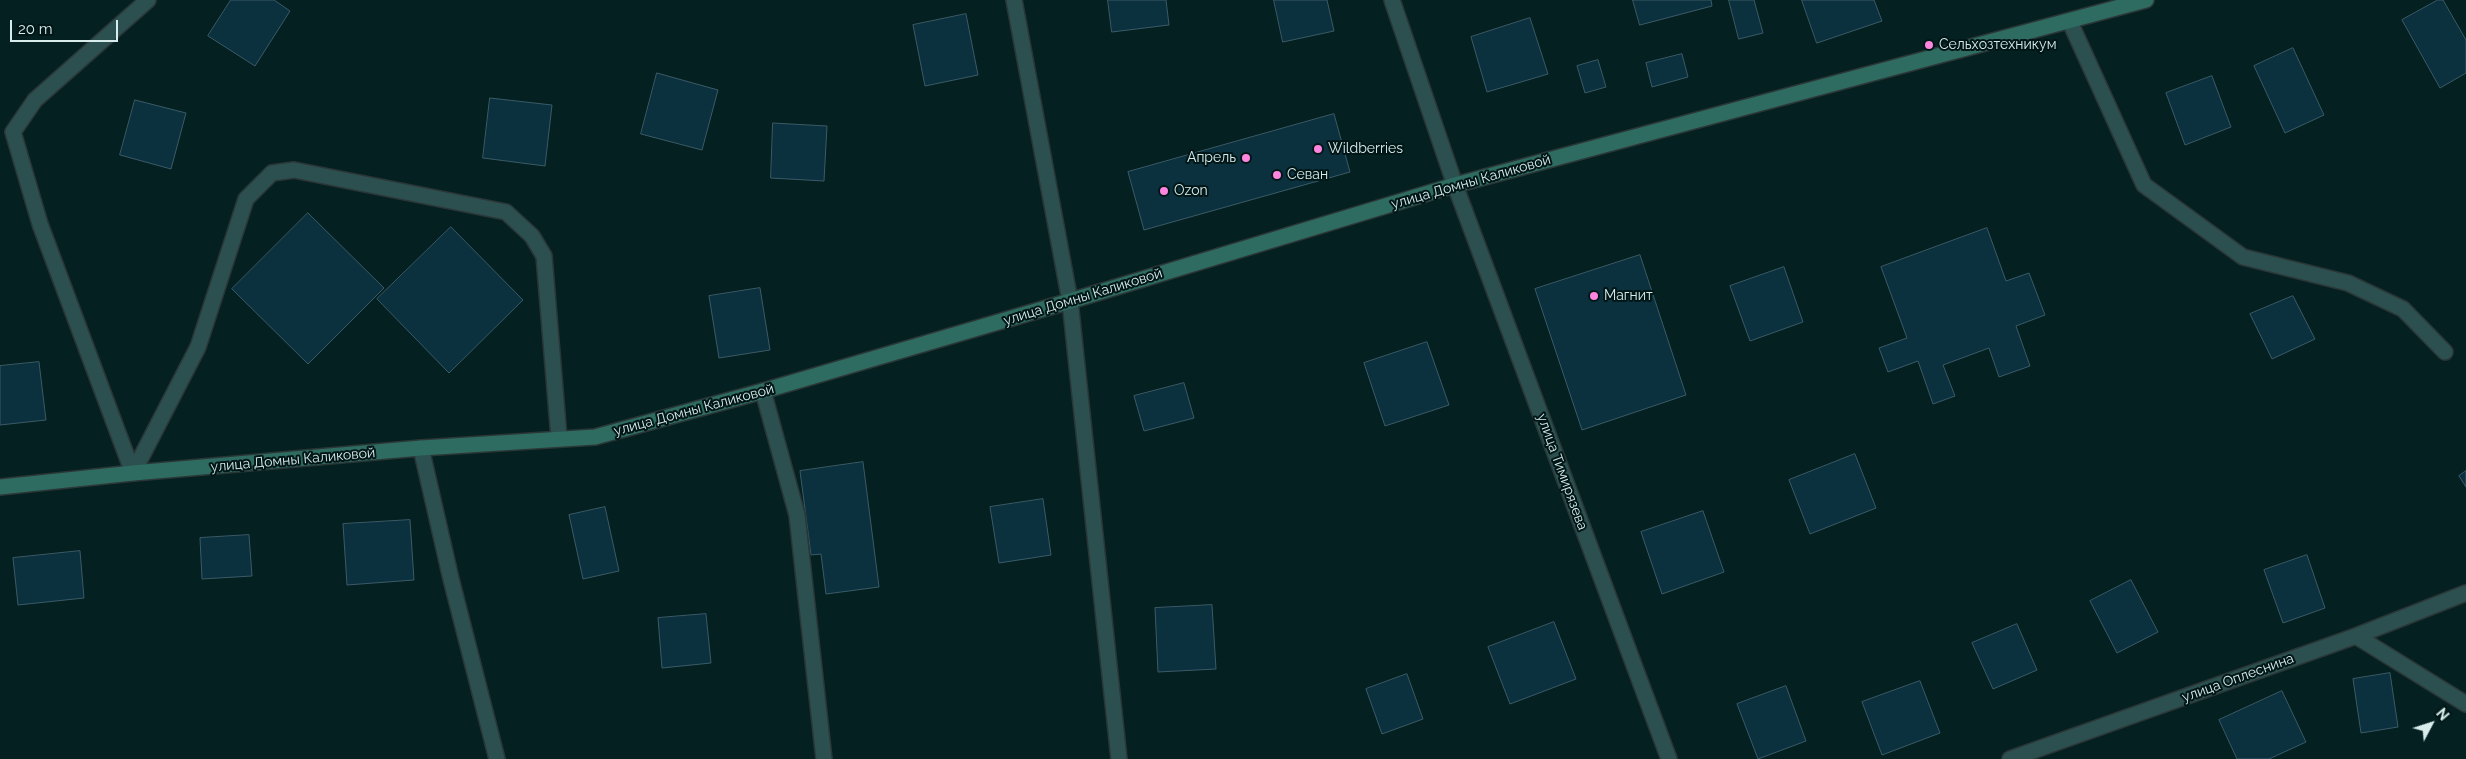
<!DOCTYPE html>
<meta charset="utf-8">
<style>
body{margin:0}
#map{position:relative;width:2466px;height:759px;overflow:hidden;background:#042020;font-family:Raleway,sans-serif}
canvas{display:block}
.north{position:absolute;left:2406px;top:699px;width:50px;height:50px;-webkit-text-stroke:4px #001617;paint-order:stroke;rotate:50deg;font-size:14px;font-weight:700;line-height:20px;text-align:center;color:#d8ecec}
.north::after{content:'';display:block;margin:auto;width:18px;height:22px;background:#d8ecec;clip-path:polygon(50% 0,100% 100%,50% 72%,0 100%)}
.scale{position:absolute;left:10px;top:20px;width:108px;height:22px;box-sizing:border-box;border:2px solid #d8ecec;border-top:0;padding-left:6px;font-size:15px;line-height:18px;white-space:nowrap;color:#d8ecec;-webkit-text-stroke:4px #001617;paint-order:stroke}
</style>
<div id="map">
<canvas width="2466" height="759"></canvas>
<div class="north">N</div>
<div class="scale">20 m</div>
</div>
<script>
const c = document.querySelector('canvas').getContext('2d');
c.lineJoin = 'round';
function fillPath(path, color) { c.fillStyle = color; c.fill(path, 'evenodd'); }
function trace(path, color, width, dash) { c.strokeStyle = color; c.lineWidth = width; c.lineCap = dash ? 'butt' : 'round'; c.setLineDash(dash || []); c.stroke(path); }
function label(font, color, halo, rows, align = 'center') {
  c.font = font + ' Raleway,sans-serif'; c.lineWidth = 4; c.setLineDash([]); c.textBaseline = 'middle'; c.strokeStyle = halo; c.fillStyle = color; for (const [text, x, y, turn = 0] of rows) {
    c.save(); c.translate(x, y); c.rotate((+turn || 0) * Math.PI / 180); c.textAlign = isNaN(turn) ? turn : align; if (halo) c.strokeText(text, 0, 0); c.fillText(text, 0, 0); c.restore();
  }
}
const building = new Path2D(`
 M 231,0 L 274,0 L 290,11 L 255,66 L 208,36 Z
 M 1108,0 L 1166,0 L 1169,25 L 1112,32 Z
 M 1274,0 L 1327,0 L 1334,31 L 1283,42 Z
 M 1633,0 L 1711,0 L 1712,6 L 1640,25 Z
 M 1729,0 L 1754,0 L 1763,33 L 1739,39 Z
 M 1802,0 L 1874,0 L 1882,21 L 1817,43 Z
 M 2438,0 L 2443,0 L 2466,40 L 2466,73 L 2440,88 L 2402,20 Z
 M 966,14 L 978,75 L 925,86 L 913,25 Z
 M 1530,18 L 1548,74 L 1487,92 L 1471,37 Z
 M 2293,48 L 2324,115 L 2285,133 L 2254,66 Z
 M 1682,54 L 1688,77 L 1652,87 L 1646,63 Z
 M 1598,60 L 1606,87 L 1585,93 L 1577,66 Z
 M 657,73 L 718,90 L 702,150 L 641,134 Z
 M 2212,76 L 2231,127 L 2185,145 L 2166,93 Z
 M 490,98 L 552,105 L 545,166 L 483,158 Z
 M 135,100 L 186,113 L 171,169 L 120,155 Z
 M 1334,114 L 1350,172 L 1144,230 L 1128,172 Z
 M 773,123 L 827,126 L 824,181 L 771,178 Z
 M 308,213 L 384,288 L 308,364 L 232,289 Z
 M 451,227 L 523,300 L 449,373 L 377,299 Z
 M 1987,228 L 2006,281 L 2029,273 L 2045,315 L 2016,326 L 2030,366 L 1999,377 L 1989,348 L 1943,365 L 1955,396 L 1933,404 L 1918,361 L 1888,372 L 1879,348 L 1907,338 L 1881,267 Z
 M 1640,255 L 1686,395 L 1582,430 L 1535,289 Z
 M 1784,267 L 1803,322 L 1750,341 L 1730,286 Z
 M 760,288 L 770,350 L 719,358 L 709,296 Z
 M 2293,296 L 2315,339 L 2272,359 L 2250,314 Z
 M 1427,342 L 1449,405 L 1385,426 L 1364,363 Z
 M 39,362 L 46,420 L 0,425 L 0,366 Z
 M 1184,383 L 1194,418 L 1144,431 L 1134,396 Z
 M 1855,454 L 1876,508 L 1810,534 L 1789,480 Z
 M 863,462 L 879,587 L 826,594 L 821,554 L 811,555 L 800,471 Z
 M 2466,471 L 2466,487 L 2459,476 Z
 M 1043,499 L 1051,555 L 999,563 L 990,507 Z
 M 605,507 L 619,571 L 583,579 L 569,515 Z
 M 1703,511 L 1724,572 L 1662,594 L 1641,532 Z
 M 410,520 L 414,580 L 347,585 L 343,524 Z
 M 249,535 L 252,576 L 202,579 L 200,538 Z
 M 80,551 L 84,598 L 18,605 L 13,558 Z
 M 2307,555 L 2325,608 L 2283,623 L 2264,570 Z
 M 2131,580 L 2158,632 L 2117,653 L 2090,601 Z
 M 1212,605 L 1216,669 L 1158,672 L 1155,608 Z
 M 706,614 L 711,663 L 662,668 L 658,618 Z
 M 1554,622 L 1576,679 L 1510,704 L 1488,647 Z
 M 2017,624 L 2037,670 L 1993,689 L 1972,643 Z
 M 2390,673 L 2398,727 L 2361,733 L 2353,679 Z
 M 1407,674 L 1423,719 L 1382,734 L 1366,689 Z
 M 1920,681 L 1940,733 L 1882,755 L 1862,702 Z
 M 1786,686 L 1806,741 L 1758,759 L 1737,704 Z
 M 2282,691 L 2306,742 L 2269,759 L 2237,759 L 2219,720 Z`);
fillPath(building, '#0c313e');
trace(building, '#3b5a67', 1);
const service = new Path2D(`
 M 1392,0 L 1455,185`);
const minor = new Path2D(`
 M 1014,0 L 1070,301 L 1119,759
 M 2070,22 L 2144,185 L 2243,257 L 2348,283 L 2403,309 L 2445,352
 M 13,132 L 40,224 L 133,473
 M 13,132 L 35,100 L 148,0
 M 1455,185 L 1669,759
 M 763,391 L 797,515 L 824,759
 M 421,448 L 451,579 L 497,759
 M 133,473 L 198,347 L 246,199 L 272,173 L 294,170 L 506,212 L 532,236 L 544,256 L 559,438
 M 2356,636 L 2466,704
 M 2010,759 L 2356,636 L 2466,593`);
const secondary = new Path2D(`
 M 0,487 L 133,473 L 421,448 L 595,437 L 763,391 L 1070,301 L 1455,185 L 2146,0`);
trace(service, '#2b3637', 18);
trace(minor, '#2b3637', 18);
trace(secondary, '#2b3637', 18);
trace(service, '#2c5050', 15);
trace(minor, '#2c5050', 15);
trace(secondary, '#2e6b60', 15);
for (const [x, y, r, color] of [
 [1929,45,5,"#fe85df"],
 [1318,149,5,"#fe85df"],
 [1246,158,5,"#fe85df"],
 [1277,175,5,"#fe85df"],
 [1164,191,5,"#fe85df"],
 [1594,296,5,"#fe85df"]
]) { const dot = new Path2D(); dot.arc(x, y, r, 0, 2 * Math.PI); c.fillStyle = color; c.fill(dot); trace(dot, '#001617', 2); }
label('14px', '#d8ecec', '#001617', [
 ["Сельхозтехникум",1939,45],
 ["Wildberries",1328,149],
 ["Апрель",1236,158,"right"],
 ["Севан",1287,175],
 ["Ozon",1174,191],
 ["Магнит",1604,296]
], 'left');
label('14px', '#d8ecec', '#001617', [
 ["улица Домны Каликовой",1471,182,-16],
 ["улица Домны Каликовой",1083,297,-17],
 ["улица Домны Каликовой",694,410,-15],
 ["улица Домны Каликовой",293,460,-5],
 ["улица Тимирязева",1562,472,70],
 ["улица Оплеснина",2238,678,-20]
]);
</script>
